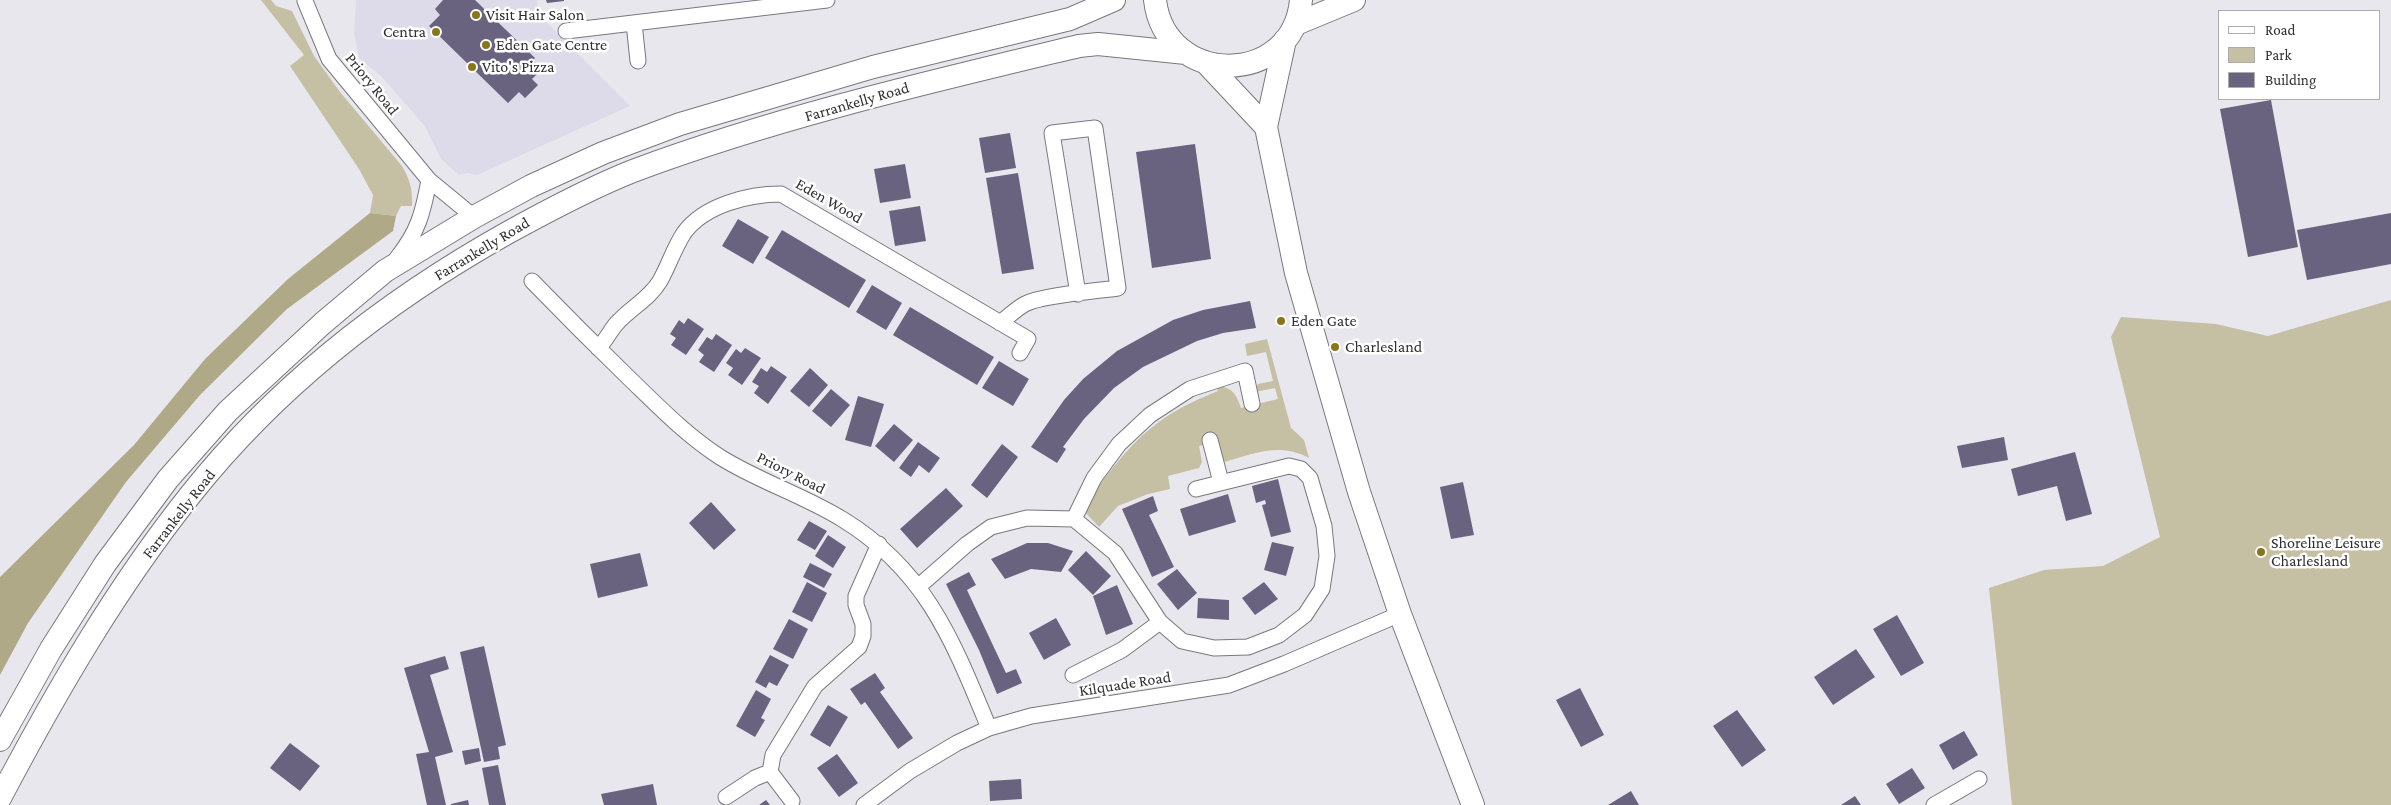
<!DOCTYPE html>
<style>
body{margin:0}
#map{position:relative;width:2391px;height:805px;overflow:hidden;background:#e8e7ee;font-family:"Crimson Pro",serif}
canvas{display:block}
.legend{position:absolute;left:2218px;top:10px;width:162px;height:90px;box-sizing:border-box;background:#fff;border:1px solid #acacad;margin:0;padding:6px 9px;list-style:none;font-size:15px;color:#2f2f31}
.legend li{display:flex;align-items:center;gap:10px;height:25px}
.legend b{width:25px;border:1px solid #acacad}
</style>
<div id="map">
<canvas width="2391" height="805"></canvas>
<ul class="legend">
<li><b style="height:6px;background:#fff"></b>Road</li>
<li><b style="height:14px;background:#c5bfa3"></b>Park</li>
<li><b style="height:14px;background:#6a6380"></b>Building</li>
</ul>
</div>
<script>
const c = document.querySelector('canvas').getContext('2d');
c.lineJoin = 'round';
function fillPath(path, color) { c.fillStyle = color; c.fill(path, 'evenodd'); }
function trace(path, color, width, dash) { c.strokeStyle = color; c.lineWidth = width; c.lineCap = dash ? 'butt' : 'round'; c.setLineDash(dash || []); c.stroke(path); }
function label(font, color, halo, rows, align = 'center') {
  c.font = font + ' "Crimson Pro",serif'; c.lineWidth = 5; c.setLineDash([]); c.textBaseline = 'middle'; c.strokeStyle = halo; c.fillStyle = color; for (const [text, x, y, turn = 0] of rows) {
    c.save(); c.translate(x, y); c.rotate((+turn || 0) * Math.PI / 180); c.textAlign = isNaN(turn) ? turn : align; if (halo) c.strokeText(text, 0, 0); c.fillText(text, 0, 0); c.restore();
  }
}
fillPath(new Path2D(`
 M 356,0 L 537,0 L 538,14 L 630,106 L 477,175 L 467,173 L 459,175 L 441,159 L 424,125 L 381,76 L 359,58 L 354,33 Z`), '#dddae9');
fillPath(new Path2D(`
 M 261,0 L 271,0 L 276,6 L 292,11 L 314,56 L 340,92 L 402,166 C 410,180 413,191 412,206 L 401,206 L 396,216 L 370,213 L 373,195 L 359,169 L 290,66 L 304,55 Z
 M 2391,300 L 2391,805 L 2012,805 L 1989,588 L 2044,570 L 2103,566 L 2160,537 L 2111,337 L 2121,317 L 2216,324 L 2268,336 Z
 M 1267,339 L 1291,428 L 1304,440 L 1309,458 C 1278,441 1252,455 1220,463 L 1215,442 L 1199,446 L 1202,462 L 1199,468 L 1168,476 L 1170,489 L 1148,494 L 1118,506 L 1099,527 L 1085,512 L 1090,487 L 1099,486 C 1135,437 1161,413 1218,391 L 1216,386 C 1232,387 1236,393 1241,408 L 1278,399 L 1275,388 L 1255,392 L 1258,384 L 1273,381 L 1266,352 L 1247,356 L 1245,344 Z`), '#c5bfa3');
fillPath(new Path2D(`
 M 370,213 L 396,216 L 393,231 L 287,309 L 200,395 L 126,482 L 28,623 L 0,675 L 0,577 L 134,445 L 205,359 L 288,279 Z`), '#b0a988');
fillPath(new Path2D(`
 M 443,0 L 475,0 L 535,58 L 533,60 L 542,69 L 532,79 L 538,85 L 525,98 L 519,92 L 508,103 L 429,26 L 440,15 L 435,9 Z
 M 546,0 L 564,0 L 564,1 L 547,3 Z
 M 2271,100 L 2298,247 L 2248,257 L 2220,109 Z
 M 1010,133 L 1016,168 L 985,173 L 979,138 Z
 M 1195,144 L 1211,259 L 1152,268 L 1136,152 Z
 M 905,164 L 911,198 L 880,203 L 874,169 Z
 M 1018,173 L 1034,269 L 1002,274 L 986,178 Z
 M 920,206 L 926,241 L 895,246 L 889,211 Z
 M 2391,213 L 2391,264 L 2307,280 L 2297,230 Z
 M 738,219 L 769,237 L 753,264 L 722,246 Z
 M 782,230 L 866,280 L 849,308 L 765,258 Z
 M 872,285 L 902,303 L 886,330 L 856,312 Z
 M 1250,301 L 1256,328 L 1223,333 L 1197,341 L 1143,367 L 1114,388 L 1084,419 L 1063,447 L 1066,449 L 1057,463 L 1031,447 L 1064,400 L 1083,379 L 1117,351 L 1173,320 L 1203,310 Z
 M 910,307 L 994,357 L 977,385 L 893,335 Z
 M 688,318 L 704,329 L 686,355 L 671,345 L 676,338 L 670,334 L 679,320 L 684,324 Z
 M 716,334 L 732,345 L 714,372 L 699,362 L 704,355 L 698,350 L 707,337 L 712,340 Z
 M 745,348 L 761,358 L 742,385 L 728,375 L 733,368 L 726,363 L 736,349 L 741,353 Z
 M 999,361 L 1029,379 L 1013,406 L 982,388 Z
 M 771,366 L 787,377 L 768,404 L 754,393 L 759,386 L 752,382 L 761,368 L 767,372 Z
 M 810,368 L 828,385 L 809,407 L 790,391 Z
 M 831,389 L 850,405 L 831,427 L 812,411 Z
 M 858,396 L 884,404 L 871,447 L 845,440 Z
 M 894,424 L 913,440 L 894,462 L 875,446 Z
 M 2004,437 L 2008,460 L 1962,468 L 1957,446 Z
 M 918,442 L 940,458 L 929,473 L 919,465 L 911,477 L 899,468 Z
 M 1002,444 L 1018,457 L 987,498 L 971,485 Z
 M 2075,452 L 2092,514 L 2066,521 L 2057,486 L 2018,496 L 2011,469 Z
 M 1278,479 L 1291,532 L 1271,537 L 1262,505 L 1266,504 L 1265,500 L 1256,503 L 1252,486 Z
 M 1463,482 L 1474,535 L 1451,539 L 1440,487 Z
 M 946,488 L 963,506 L 917,548 L 900,529 Z
 M 1228,494 L 1236,522 L 1189,536 L 1180,509 Z
 M 1153,496 L 1158,511 L 1149,515 L 1174,567 L 1152,577 L 1122,509 Z
 M 711,502 L 736,530 L 714,550 L 689,523 Z
 M 809,521 L 827,531 L 815,550 L 797,540 Z
 M 828,535 L 846,547 L 833,568 L 815,556 Z
 M 1272,542 L 1294,547 L 1286,576 L 1264,570 Z
 M 1027,543 L 1048,543 L 1073,551 L 1061,572 L 1031,569 L 1005,579 L 991,559 Z
 M 1086,551 L 1111,576 L 1093,595 L 1068,570 Z
 M 640,553 L 648,586 L 598,598 L 590,564 Z
 M 810,563 L 832,574 L 824,588 L 803,577 Z
 M 1177,569 L 1197,593 L 1178,610 L 1157,584 Z
 M 969,572 L 976,585 L 967,590 L 1006,673 L 1016,669 L 1022,683 L 997,694 L 979,650 L 946,584 Z
 M 807,582 L 827,593 L 812,622 L 792,612 Z
 M 1264,582 L 1278,599 L 1255,615 L 1242,598 Z
 M 1117,585 L 1133,624 L 1106,635 L 1093,596 Z
 M 1198,598 L 1229,600 L 1229,620 L 1197,618 Z
 M 1897,615 L 1924,663 L 1901,676 L 1873,629 Z
 M 1056,618 L 1071,645 L 1044,660 L 1029,633 Z
 M 789,619 L 808,629 L 793,659 L 773,649 Z
 M 484,646 L 506,745 L 498,747 L 500,759 L 484,762 L 460,652 Z
 M 1856,649 L 1875,677 L 1833,705 L 1814,677 Z
 M 770,655 L 789,665 L 777,686 L 769,682 L 766,688 L 755,682 Z
 M 445,656 L 449,669 L 430,675 L 453,752 L 435,757 L 446,805 L 427,805 L 416,754 L 429,752 L 404,668 Z
 M 875,673 L 885,688 L 880,692 L 913,738 L 898,749 L 865,702 L 861,705 L 850,689 Z
 M 1580,688 L 1604,735 L 1581,747 L 1556,700 Z
 M 756,690 L 771,699 L 761,718 L 765,720 L 755,737 L 736,726 Z
 M 828,705 L 848,717 L 830,747 L 810,735 Z
 M 1737,710 L 1766,750 L 1742,767 L 1713,726 Z
 M 1964,731 L 1978,755 L 1953,770 L 1939,745 Z
 M 290,743 L 320,766 L 300,791 L 270,768 Z
 M 479,748 L 481,761 L 465,765 L 462,751 Z
 M 837,754 L 858,783 L 839,797 L 817,768 Z
 M 498,765 L 506,805 L 489,805 L 482,768 Z
 M 1912,768 L 1925,788 L 1899,804 L 1886,784 Z
 M 1021,779 L 1022,799 L 990,801 L 989,781 Z
 M 653,784 L 657,805 L 604,805 L 601,794 Z
 M 1631,791 L 1639,805 L 1608,805 Z
 M 1855,796 L 1861,805 L 1841,805 Z
 M 468,800 L 469,805 L 451,805 L 451,804 Z
 M 766,800 L 770,805 L 759,805 Z`), '#6a6380');
const street = new Path2D(`
 M 305,1 L 329,59 L 429,180 L 474,217
 M 634,23 L 638,61
 M 566,31 L 827,0
 M 397,258 C 418,232 423,213 429,180
 M 532,281 C 564,314 596,346 629,378 C 658,406 686,435 720,457 C 758,481 803,495 842,519 C 926,570 953,641 989,728
 M 1000,323 C 1008,317 1016,309 1025,304 C 1042,295 1097,291 1118,288 L 1095,128 L 1052,133 L 1078,294
 M 598,348 C 607,340 611,328 619,321 C 632,307 650,298 660,281 C 669,265 674,248 684,233 C 704,205 749,194 781,194 L 1028,339 L 1020,353
 M 1210,440 L 1221,482
 M 1074,519 L 1094,478 L 1119,444 L 1150,415 L 1190,389 L 1245,371 L 1252,404
 M 918,587 L 967,544 L 991,527 L 1027,518 L 1074,519 L 1115,553 L 1160,622 L 1182,641 L 1214,648 L 1248,647 L 1279,635 L 1305,615 L 1322,589 L 1327,556 L 1324,526 L 1310,478 L 1301,469 L 1289,466 L 1196,489
 M 1073,675 L 1122,650 L 1160,622
 M 770,772 L 792,801
 M 726,797 L 755,778 L 770,772 L 773,755 L 815,686 L 859,647 L 863,636 L 863,624 L 856,605 L 856,596 L 879,544
 M 864,805 L 910,771 L 957,743 L 989,728 L 1031,716 L 1229,685 L 1284,664 L 1400,614
 M 1934,805 L 1979,779`);
const secondary = new Path2D(`
 M 1155,0 C 1165,87 1293,88 1301,0
 M 1296,24 L 1354,0
 M 1285,40 L 1266,127 L 1296,273 L 1359,492 L 1400,614 L 1473,805
 M 1207,64 L 1266,127
 M 0,740 L 51,649 L 105,564 L 168,479 L 228,411 L 323,323 L 385,271 L 474,217 L 531,186 L 603,153 L 680,124 L 873,67 L 1070,19 L 1114,0
 M 0,798 C 56,692 116,588 191,494 C 277,386 389,299 509,232 C 549,210 590,188 633,171 C 778,117 929,82 1079,46 L 1098,44 L 1186,53`);
trace(street, '#79787e', 17);
trace(secondary, '#79787e', 24);
trace(street, '#fff', 15);
trace(secondary, '#fff', 22);
for (const [x, y, r, color] of [
 [476,15,5,"#88761a"],
 [436,32,5,"#88761a"],
 [486,45,5,"#88761a"],
 [472,67,5,"#88761a"],
 [1281,321,5,"#88761a"],
 [1335,347,5,"#88761a"],
 [2261,552,5,"#88761a"]
]) { const dot = new Path2D(); dot.arc(x, y, r, 0, 2 * Math.PI); c.fillStyle = color; c.fill(dot); trace(dot, '#fff', 2); }
label('16px', '#2f2f31', '#fff', [
 ["Visit Hair Salon",486,15],
 ["Centra",426,32,"right"],
 ["Eden Gate Centre",496,45],
 ["Vito's Pizza",482,67],
 ["Eden Gate",1291,321],
 ["Charlesland",1345,347],
 ["Shoreline Leisure",2271,543],
 ["Charlesland",2271,561]
], 'left');
label('16px', '#2f2f31', '#fff', [
 ["Priory Road",372,84,51],
 ["Farrankelly Road",857,102,-16],
 ["Eden Wood",829,201,30],
 ["Farrankelly Road",482,249,-31],
 ["Priory Road",791,473,27],
 ["Farrankelly Road",179,514,-52],
 ["Kilquade Road",1125,684,-9]
]);
</script>
